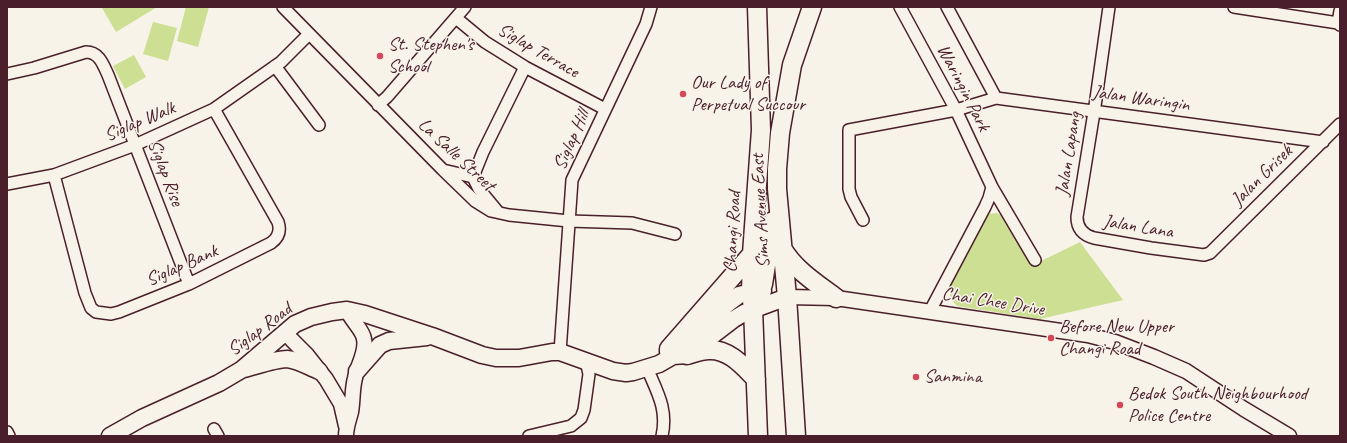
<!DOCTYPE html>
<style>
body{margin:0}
#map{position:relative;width:1347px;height:443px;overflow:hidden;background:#f7f3e8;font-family:Caveat,sans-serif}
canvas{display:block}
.frame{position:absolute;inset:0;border:8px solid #4a1f2b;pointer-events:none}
</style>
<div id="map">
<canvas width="1347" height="443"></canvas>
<div class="frame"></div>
</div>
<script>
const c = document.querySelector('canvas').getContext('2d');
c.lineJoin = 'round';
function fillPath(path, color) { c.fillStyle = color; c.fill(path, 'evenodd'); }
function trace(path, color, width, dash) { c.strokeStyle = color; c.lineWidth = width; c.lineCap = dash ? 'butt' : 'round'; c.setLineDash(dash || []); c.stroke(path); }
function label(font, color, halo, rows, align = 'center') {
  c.font = font + ' Caveat,sans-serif'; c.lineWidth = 3; c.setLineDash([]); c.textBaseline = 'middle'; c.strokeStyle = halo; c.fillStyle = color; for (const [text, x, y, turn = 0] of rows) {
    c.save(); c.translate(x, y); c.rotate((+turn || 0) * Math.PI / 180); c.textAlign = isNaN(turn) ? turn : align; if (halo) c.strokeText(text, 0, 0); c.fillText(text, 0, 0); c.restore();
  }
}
fillPath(new Path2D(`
 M 104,7 L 157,7 L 116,32 L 102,8 Z
 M 186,7 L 209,7 L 198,47 L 177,41 Z
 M 153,22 L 177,28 L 168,61 L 143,54 Z
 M 134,55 L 146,77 L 125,89 L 113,66 Z
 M 997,213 L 1001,215 L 1004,218 L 1029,263 L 1033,265 L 1080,242 L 1123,300 L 1040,319 L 957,306 C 950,299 948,293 951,283 L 986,216 L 989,214 Z`), '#cddf93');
const minor = new Path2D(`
 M 283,7 L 443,170 L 475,201 L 491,211 L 509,215 L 569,221 L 632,223 L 675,234
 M 900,7 L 956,110 L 992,187 L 1035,260
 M 947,7 L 996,98
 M 1109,7 L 1095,106 L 1077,217 C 1077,228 1083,235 1094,238 L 1151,248 L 1204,255 L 1210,253 L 1340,124
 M 1234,7 L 1338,23 L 1340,25
 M 456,18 L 485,42 L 525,67 L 605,109
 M 1338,23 L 1340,11
 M 275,66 L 319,125
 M 7,74 L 34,68 L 86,52 C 99,52 103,64 108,75 L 189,284
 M 378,105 L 387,97 L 465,7
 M 443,170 L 473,177 L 479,189 L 498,212
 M 54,175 L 85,293 L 91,308 L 96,312 L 111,314 L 119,312 L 189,284 L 271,243 C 278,238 281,231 278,222 L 214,109
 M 473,177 L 483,152 L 525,67
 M 7,184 L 54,175 L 135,145 L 214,109 L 281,62 L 309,34
 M 863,220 L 851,197 L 849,189 L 849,130 L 956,110 L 996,98 L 1323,142
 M 930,311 L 985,207 L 989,198 L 992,187
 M 560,352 L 572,180 L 646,24 L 651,7
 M 647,368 C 657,392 668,409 662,436
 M 214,429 L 218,436
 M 7,432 L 9,436
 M 529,436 L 571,426 L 581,418 L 584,410 L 589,374 L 586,361`);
const tertiary = new Path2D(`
 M 787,297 L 836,298 L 1088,335 L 1115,342 L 1154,357 L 1186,371 L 1244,409 L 1289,436
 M 285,332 L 292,340 L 307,355 L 326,379 L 341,404 L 346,426
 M 346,436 C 346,427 349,420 351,412 C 353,401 352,389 355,378 C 357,366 367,352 364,339 C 363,330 351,320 347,310`);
const secondary = new Path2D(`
 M 684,340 L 727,304 L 739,295 L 751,292 L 763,291
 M 244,369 C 256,366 276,359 287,359 C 298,360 309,367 319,371
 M 357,371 L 380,345 L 389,341 L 427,337
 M 110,436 L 142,418 L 219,383 L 241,370 L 295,324 L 311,317 L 332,312 L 347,310 L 365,314 L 432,336 L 482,355 L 496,358 L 519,358 L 552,352 L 560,352 L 613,371 L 626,373 L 633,372 L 659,364 L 673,356 L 687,355 L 734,319 L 744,313 L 787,297`);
const primary = new Path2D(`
 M 757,7 L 761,130 L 752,254 L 751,292 L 753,309 L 758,436
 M 782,248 C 795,270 816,283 836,298
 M 755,303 L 763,284 L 773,221
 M 669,352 L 669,349 L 752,254
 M 687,355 C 694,353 702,350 709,350 C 729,349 743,366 756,379
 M 796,436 L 787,297 L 777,189 L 777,169 L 780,133 L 792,65 L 812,7`);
trace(minor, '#4a1f2b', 14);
trace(tertiary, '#4a1f2b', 17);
trace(secondary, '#4a1f2b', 19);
trace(primary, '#4a1f2b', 21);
trace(minor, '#f7f3e8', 11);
trace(tertiary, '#f7f3e8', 14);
trace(secondary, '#f7f3e8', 16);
trace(primary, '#f7f3e8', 18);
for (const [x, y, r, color] of [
 [380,56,4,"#d1495b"],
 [683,94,4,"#d1495b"],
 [1051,338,4,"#d1495b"],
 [916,377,4,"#d1495b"],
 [1120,405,4,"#d1495b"]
]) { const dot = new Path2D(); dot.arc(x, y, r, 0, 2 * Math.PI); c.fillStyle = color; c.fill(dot); trace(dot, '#f7f3e8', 1.5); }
label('19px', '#4a1f2b', '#f7f3e8', [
 ["St. Stephen's",388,45],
 ["School",388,67],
 ["Our Lady of",691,83],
 ["Perpetual Succour",691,105],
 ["Before New Upper",1059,327],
 ["Changi Road",1059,349],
 ["Sanmina",924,377],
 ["Bedok South Neighbourhood",1128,394],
 ["Police Centre",1128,416]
], 'left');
label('19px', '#4a1f2b', '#f7f3e8', [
 ["Siglap Terrace",538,51,30],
 ["Waringin Park",963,88,63],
 ["Jalan Waringin",1141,99,8],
 ["Siglap Walk",140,122,-23],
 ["Siglap Hill",572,140,-66],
 ["Jalan Lapang",1069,154,-81],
 ["La Salle Street",456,155,43],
 ["Siglap Rise",165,173,69],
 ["Jalan Grisek",1262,176,-45],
 ["Sims Avenue East",761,211,-93],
 ["Jalan Lana",1138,227,9],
 ["Changi Road",733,232,-87],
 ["Siglap Bank",182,266,-24],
 ["Chai Chee Drive",993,302,9],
 ["Siglap Road",260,330,-37]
]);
</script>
